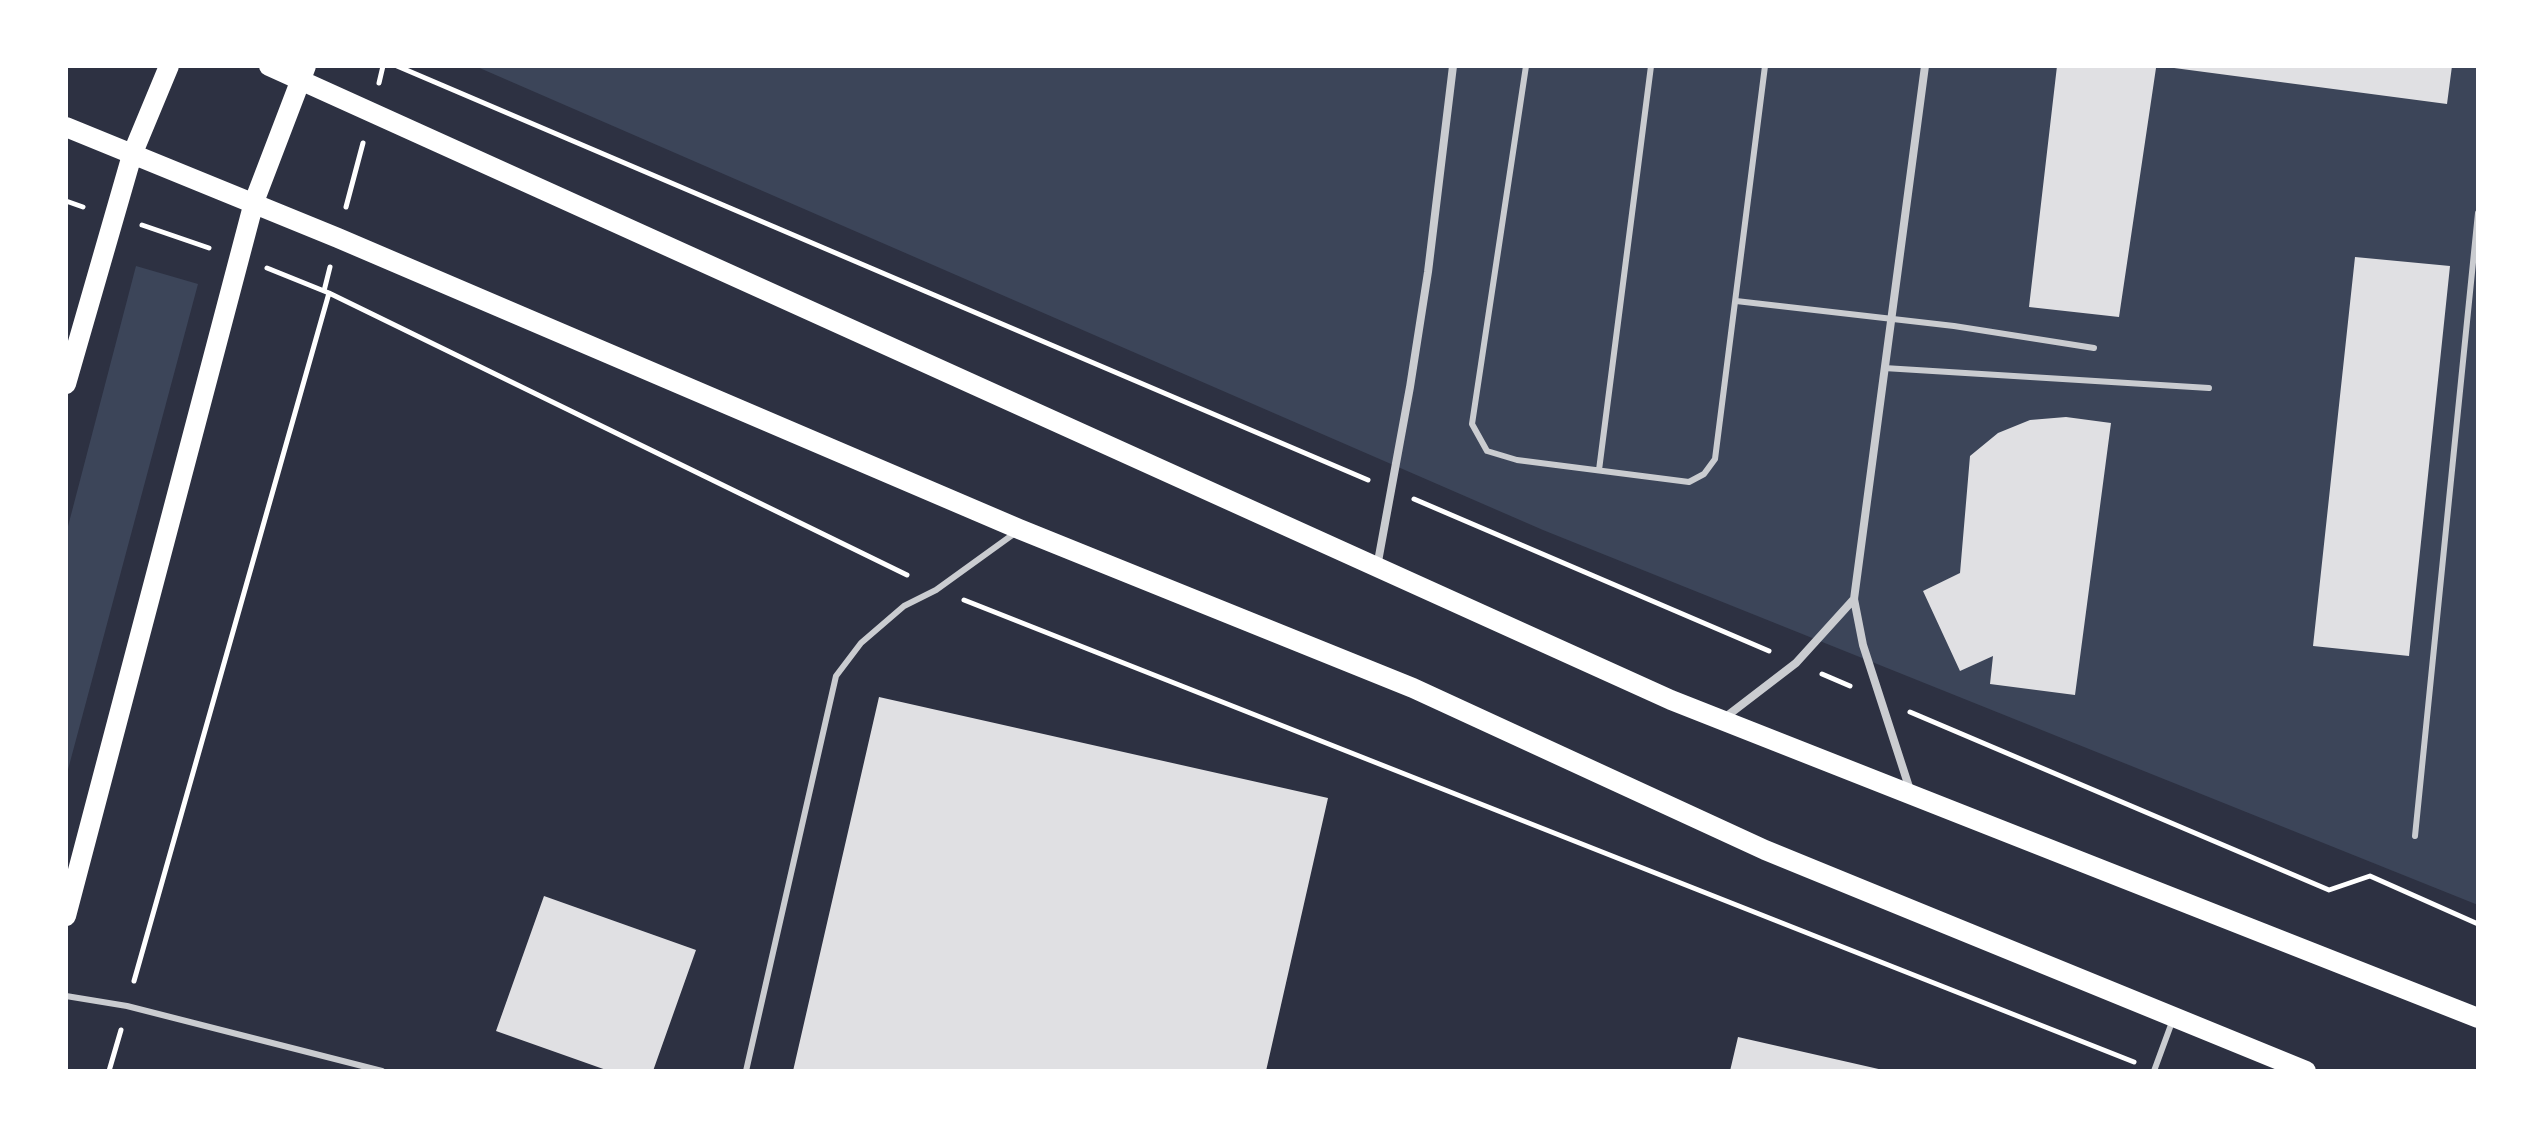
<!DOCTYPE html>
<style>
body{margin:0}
#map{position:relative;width:2544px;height:1137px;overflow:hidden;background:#2d3142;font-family:"PT Sans Narrow",sans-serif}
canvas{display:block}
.frame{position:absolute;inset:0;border:68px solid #fff;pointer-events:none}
</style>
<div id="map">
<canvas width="2544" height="1137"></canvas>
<div class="frame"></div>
</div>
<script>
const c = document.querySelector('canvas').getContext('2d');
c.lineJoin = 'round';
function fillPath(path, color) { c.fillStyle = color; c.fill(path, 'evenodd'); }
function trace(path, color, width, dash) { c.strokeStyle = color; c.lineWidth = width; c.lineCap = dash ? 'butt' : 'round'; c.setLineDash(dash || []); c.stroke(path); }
fillPath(new Path2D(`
 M 475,66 L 2478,66 L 2478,905 L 1543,530 Z
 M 136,266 L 198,284 L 66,777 L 66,534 Z`), '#3c4559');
fillPath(new Path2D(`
 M 2057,66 L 2156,68 L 2119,317 L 2029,307 Z
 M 2159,66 L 2452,66 L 2447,104 Z
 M 2355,257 L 2450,266 L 2409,656 L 2313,646 Z
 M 2066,417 L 2111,423 L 2075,695 L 1990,684 L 1993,656 L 1960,671 L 1923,591 L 1960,573 L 1970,456 L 1998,433 L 2030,420 Z
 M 879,697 L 1328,798 L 1266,1071 L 793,1071 Z
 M 544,896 L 696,950 L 653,1071 L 609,1071 L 496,1031 Z
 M 1738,1037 L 1883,1070 L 1883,1071 L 1730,1071 Z`), '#e0e0e3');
trace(new Path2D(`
 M 397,66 L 1368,480
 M 379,83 L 383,66
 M 66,201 L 83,207
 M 346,207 L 363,143
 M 142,225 L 209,248
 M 267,268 L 329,293 L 907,575
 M 1414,499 L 1769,651
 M 964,600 L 2134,1062
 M 1822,674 L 1850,686
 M 1910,712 L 2329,890 L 2370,876 L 2478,924
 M 134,981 L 329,293 L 324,291 L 330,267
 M 109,1071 L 121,1030`), '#fff', 5);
trace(new Path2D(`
 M 1526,66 L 1472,424 L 1487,451 L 1517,460 L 1689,482 L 1704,474 L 1715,459 L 1765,66
 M 1736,301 L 1954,326 L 2094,348
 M 1884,368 L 2209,388
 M 1599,470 L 1651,66
 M 2415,836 L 2478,213
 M 66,996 L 127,1006 L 382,1071
 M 746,1071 L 836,676 L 861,643 L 904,606 L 936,590 L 1015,533
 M 2154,1071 L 2172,1022`), '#caccd0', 6);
trace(new Path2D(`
 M 1377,567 L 1410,387 L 1428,272 L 1453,66
 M 1723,719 L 1796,663 L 1854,599
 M 1910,790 L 1863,645 L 1854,599 L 1925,66`), '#caccd0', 8);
trace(new Path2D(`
 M 269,66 L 1671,700 L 2478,1018
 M 66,127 L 338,238 L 1019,529 L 1413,688 L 1765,850 L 2306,1071
 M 66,384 L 132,155 L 169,66
 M 66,916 L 254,202 L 306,66`), '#fff', 20);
</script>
